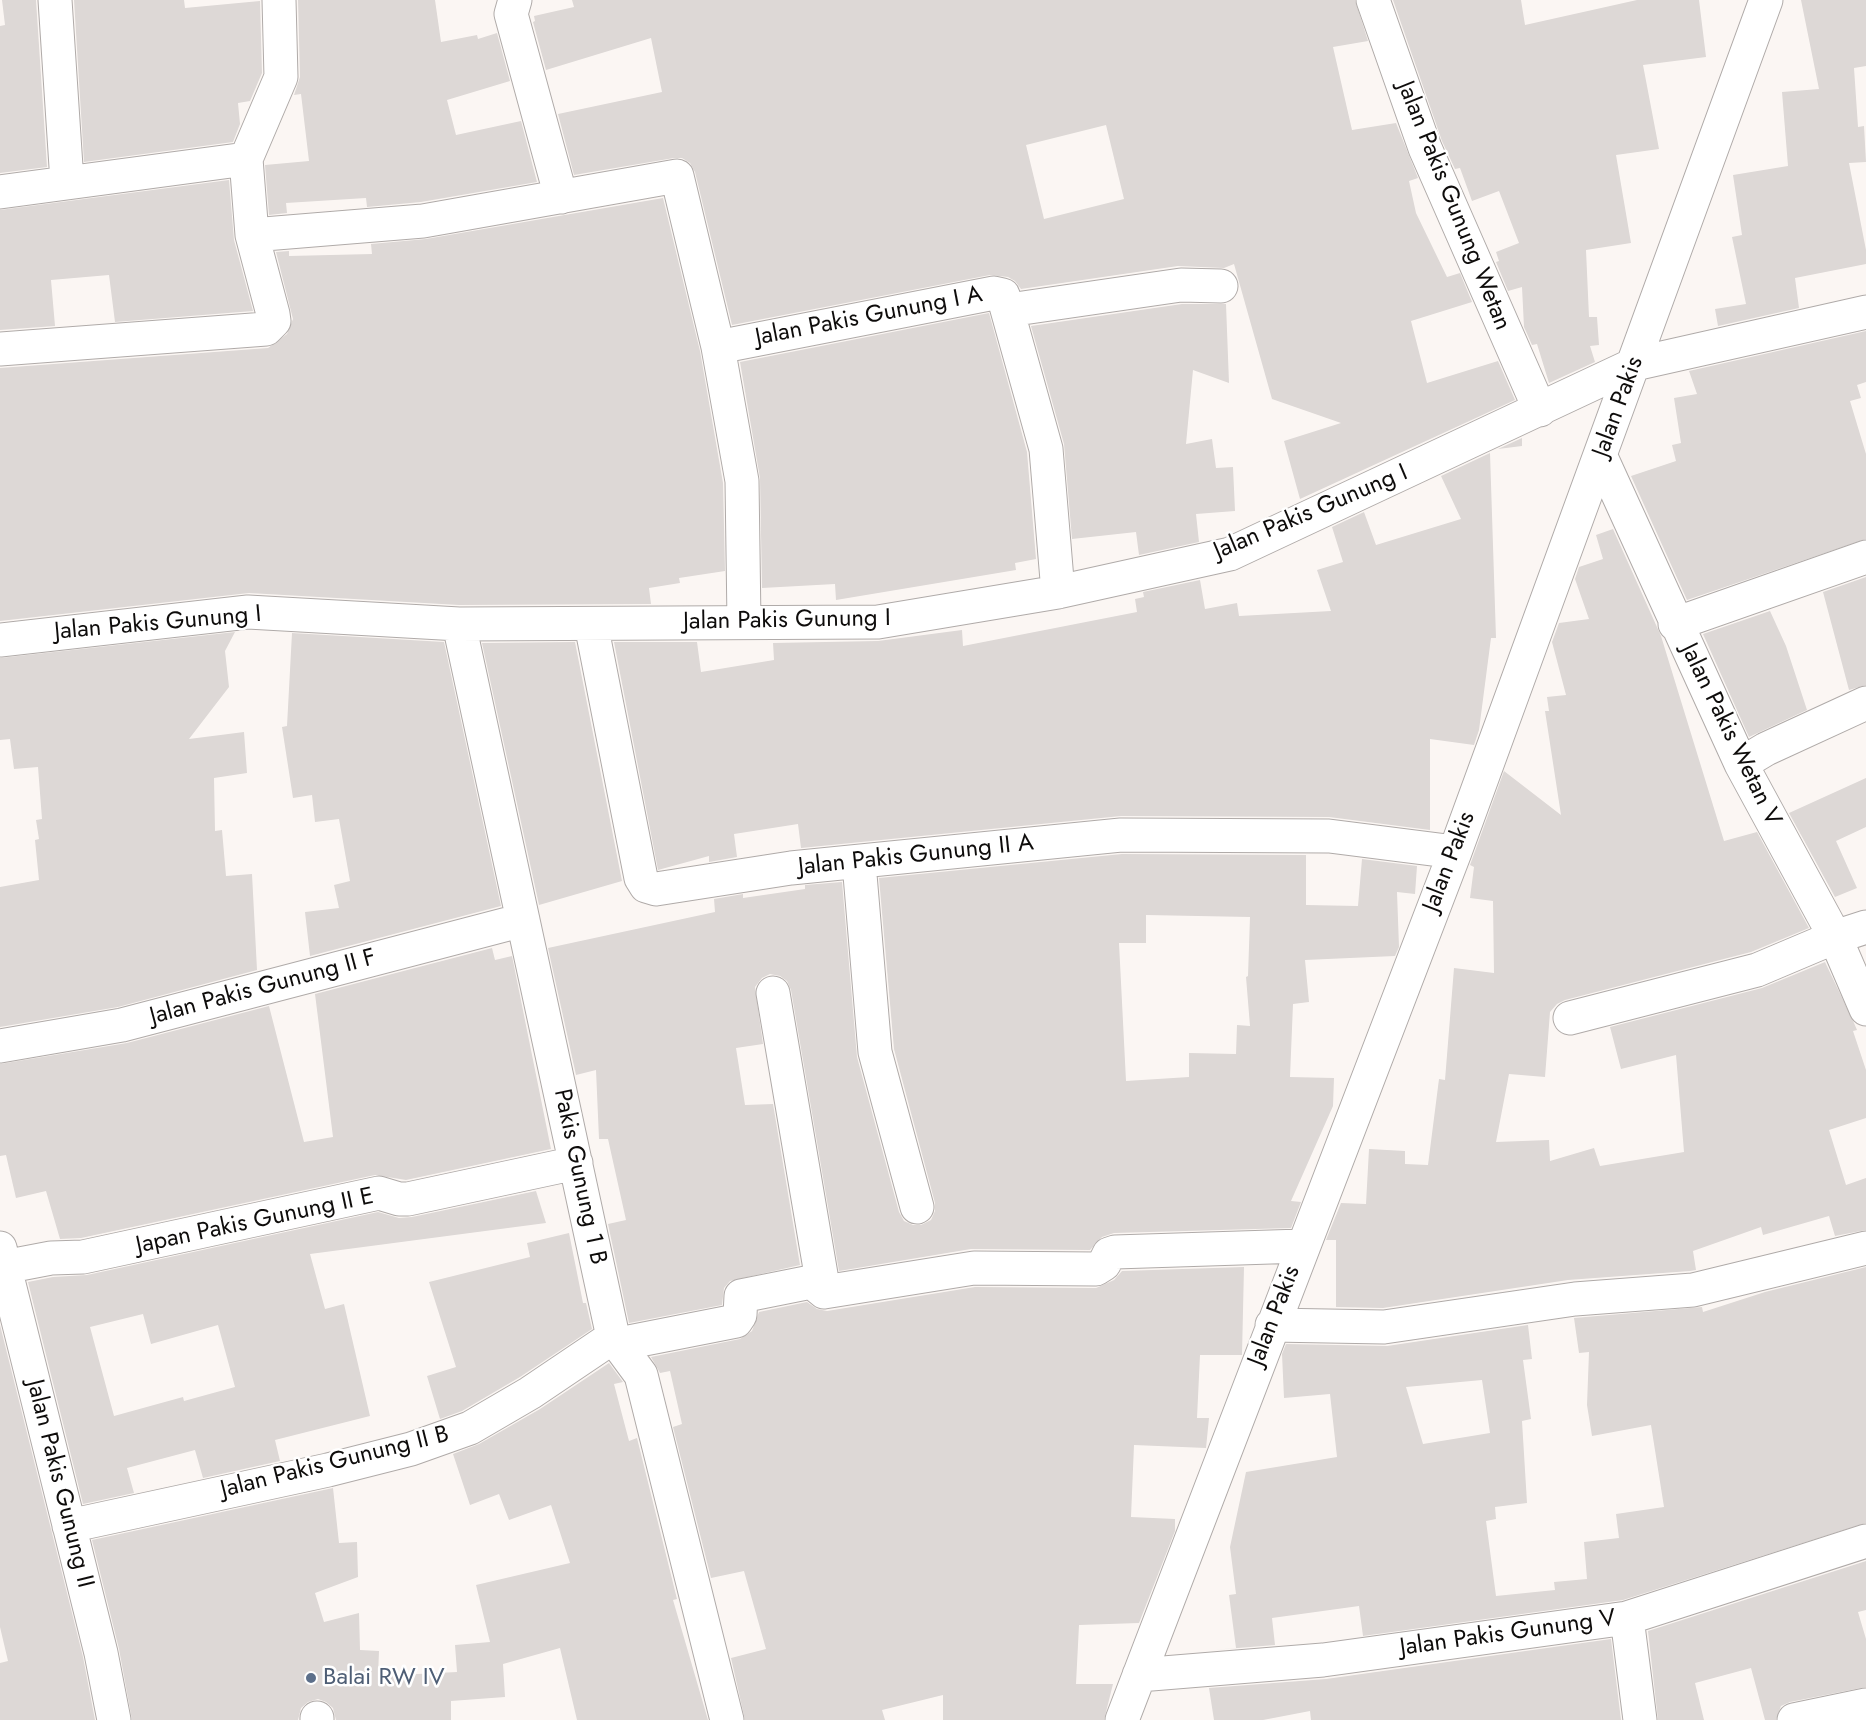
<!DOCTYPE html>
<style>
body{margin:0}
canvas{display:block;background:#fbf6f3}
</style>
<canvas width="1866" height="1720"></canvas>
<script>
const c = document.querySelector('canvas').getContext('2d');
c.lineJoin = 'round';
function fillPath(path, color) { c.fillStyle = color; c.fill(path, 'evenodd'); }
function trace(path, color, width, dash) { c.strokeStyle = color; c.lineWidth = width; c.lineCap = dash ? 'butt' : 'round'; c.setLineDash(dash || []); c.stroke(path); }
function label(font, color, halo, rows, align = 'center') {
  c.font = font + ' Jost,sans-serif'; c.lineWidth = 5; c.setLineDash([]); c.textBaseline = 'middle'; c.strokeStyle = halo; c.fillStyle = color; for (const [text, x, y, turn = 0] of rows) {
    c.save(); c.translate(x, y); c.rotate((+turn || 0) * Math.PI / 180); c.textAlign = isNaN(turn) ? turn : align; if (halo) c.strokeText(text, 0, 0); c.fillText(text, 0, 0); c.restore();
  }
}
fillPath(new Path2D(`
 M 2,0 L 36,0 L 47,167 L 0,173 L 0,26 L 5,25 Z
 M 74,0 L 184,0 L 185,8 L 260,1 L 262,73 L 250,101 L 238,103 L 240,124 L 233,142 L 84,162 Z
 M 298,0 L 435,0 L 441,42 L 477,35 L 478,39 L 497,33 L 510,81 L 447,100 L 456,135 L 521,121 L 537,182 L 421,202 L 367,207 L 366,198 L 286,203 L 287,213 L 269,215 L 265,165 L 309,161 L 301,94 L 294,95 L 300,77 Z
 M 572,0 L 1355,0 L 1368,41 L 1333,47 L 1352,130 L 1396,123 L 1418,178 L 1409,181 L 1416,213 L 1447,277 L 1460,273 L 1472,302 L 1411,321 L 1427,383 L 1498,361 L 1515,400 L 1300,499 L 1284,441 L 1341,423 L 1272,399 L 1234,264 L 1224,268 L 1178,266 L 1021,289 L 1015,281 L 1008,277 L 990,275 L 732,325 L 695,172 L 690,163 L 682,158 L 674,158 L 574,175 L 558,114 L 662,92 L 651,38 L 546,70 L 533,22 L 535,21 L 534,16 L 574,7 ZM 1106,125 L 1124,199 L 1044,219 L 1026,145 Z
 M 1393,0 L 1521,0 L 1525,25 L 1637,0 L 1699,0 L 1706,57 L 1643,65 L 1659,149 L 1616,155 L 1631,243 L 1586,250 L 1589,317 L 1597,317 L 1599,345 L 1590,346 L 1595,362 L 1549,383 L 1537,344 L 1532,345 L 1524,327 L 1522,287 L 1508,291 L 1496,262 L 1499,261 L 1496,252 L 1519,243 L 1499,191 L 1472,201 L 1460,168 L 1455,169 L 1442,141 Z
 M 1801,0 L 1866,0 L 1866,66 L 1854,68 L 1858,127 L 1864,126 L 1866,162 L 1849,163 L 1866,250 L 1866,264 L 1795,278 L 1799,308 L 1718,326 L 1715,309 L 1746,304 L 1732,237 L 1742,235 L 1733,175 L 1788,166 L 1782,92 L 1819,89 Z
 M 229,180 L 234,240 L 253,311 L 115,322 L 109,275 L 51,280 L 55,326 L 0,330 L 0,210 Z
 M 663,198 L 700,351 L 723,483 L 725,571 L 679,578 L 680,583 L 649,588 L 651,604 L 459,605 L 249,593 L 0,621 L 0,368 L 268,348 L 287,334 L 293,319 L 276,252 L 289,251 L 289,256 L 372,254 L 371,244 L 426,239 Z
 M 1182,304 L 1226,304 L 1229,383 L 1193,370 L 1186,444 L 1212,439 L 1216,468 L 1233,467 L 1235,511 L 1196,514 L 1199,542 L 1139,555 L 1136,532 L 1072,539 L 1064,444 L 1031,326 Z
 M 989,313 L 1027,452 L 1036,559 L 1015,563 L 1016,570 L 836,600 L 835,584 L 762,588 L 760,478 L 740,362 Z
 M 1866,331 L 1866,382 L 1857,385 L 1861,398 L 1850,401 L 1866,454 L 1866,539 L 1687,600 L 1631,476 L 1676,461 L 1672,445 L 1681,443 L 1674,398 L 1697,394 L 1689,371 Z
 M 1522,438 L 1522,446 L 1498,449 Z
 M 1490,453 L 1496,638 L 1491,638 L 1479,730 L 1474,745 L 1430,739 L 1430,830 L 1329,817 L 1121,816 L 801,848 L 798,824 L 734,834 L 737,857 L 709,862 L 709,856 L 658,870 L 614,642 L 697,642 L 701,672 L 774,660 L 773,643 L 878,641 L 962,630 L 963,646 L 1137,612 L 1135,599 L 1144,597 L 1143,592 L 1200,580 L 1205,609 L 1237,603 L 1239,616 L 1331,611 L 1317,570 L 1343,562 L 1332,527 L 1364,512 L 1376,545 L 1461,519 L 1441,476 Z
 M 1613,529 L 1661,636 L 1724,841 L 1757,832 L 1809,928 L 1751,952 L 1565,1000 L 1557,1004 L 1550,1012 L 1545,1077 L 1509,1074 L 1496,1142 L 1549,1140 L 1550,1161 L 1594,1148 L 1600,1166 L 1684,1152 L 1676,1055 L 1621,1069 L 1610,1027 L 1762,988 L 1825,962 L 1854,1023 L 1857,1030 L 1853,1031 L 1866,1070 L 1866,1118 L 1829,1130 L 1846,1185 L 1866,1178 L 1866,1230 L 1835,1236 L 1829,1216 L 1763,1235 L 1761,1227 L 1693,1251 L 1696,1270 L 1690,1271 L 1568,1280 L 1383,1308 L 1336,1307 L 1336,1240 L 1326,1240 L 1341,1203 L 1366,1204 L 1369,1149 L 1405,1151 L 1405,1164 L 1428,1165 L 1439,1079 L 1445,1080 L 1454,968 L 1494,973 L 1493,901 L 1470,898 L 1474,867 L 1470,865 L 1504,771 L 1561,815 L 1545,711 L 1549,711 L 1547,697 L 1566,695 L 1552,642 L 1559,623 L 1589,619 L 1575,579 L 1579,567 L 1603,559 L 1596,535 Z
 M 1866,577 L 1866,685 L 1849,690 L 1823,592 Z
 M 1770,611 L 1786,646 L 1807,710 L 1749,737 L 1703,634 Z
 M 235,632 L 225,651 L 229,687 L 189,739 L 244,732 L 247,773 L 214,778 L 215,831 L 222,830 L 226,876 L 252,874 L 257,970 L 118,1007 L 0,1027 L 0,887 L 39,880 L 35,840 L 39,839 L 36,820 L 42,819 L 38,767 L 14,769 L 10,739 L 0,740 L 0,658 Z
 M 292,633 L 444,642 L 501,906 L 310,956 L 305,912 L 339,908 L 334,885 L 350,881 L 339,819 L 315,822 L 312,795 L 293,798 L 282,727 L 287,726 Z
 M 575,642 L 622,881 L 539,905 L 482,643 Z
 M 1866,778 L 1866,827 L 1836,841 L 1857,888 L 1835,897 L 1789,813 Z
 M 1122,854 L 1306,855 L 1306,905 L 1358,906 L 1362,859 L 1417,866 L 1415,894 L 1397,892 L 1399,947 L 1395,956 L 1305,960 L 1309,1002 L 1293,1004 L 1290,1077 L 1334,1078 L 1333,1106 L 1291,1201 L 1301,1202 L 1291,1228 L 1114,1233 L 1102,1237 L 1090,1250 L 971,1249 L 839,1271 L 791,990 L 787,981 L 780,976 L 770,974 L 762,978 L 755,987 L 763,1044 L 736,1048 L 745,1105 L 773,1104 L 800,1265 L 730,1281 L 724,1288 L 722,1305 L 629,1323 L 608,1224 L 626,1220 L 608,1139 L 599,1139 L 596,1070 L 576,1075 L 548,948 L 715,912 L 714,899 L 743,894 L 743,898 L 805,889 L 805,885 L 842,882 L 857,1057 L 899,1212 L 904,1221 L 913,1225 L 921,1225 L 931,1220 L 935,1211 L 935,1203 L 894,1049 L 879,878 ZM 1146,915 L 1250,917 L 1248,976 L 1246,977 L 1250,1026 L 1237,1025 L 1236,1054 L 1189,1053 L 1189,1077 L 1126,1081 L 1119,943 L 1146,943 Z
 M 492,948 L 495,960 L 512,956 L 551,1149 L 406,1180 L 375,1175 L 81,1238 L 60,1239 L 46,1191 L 16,1198 L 6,1155 L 0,1156 L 0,1064 L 127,1043 L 269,1006 L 304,1142 L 333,1137 L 315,994 Z
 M 536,1191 L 546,1223 L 310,1254 L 325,1309 L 344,1304 L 370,1416 L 275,1440 L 280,1461 L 203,1478 L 195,1450 L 127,1468 L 134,1493 L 83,1504 L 28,1282 L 53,1277 L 87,1275 L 378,1212 L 399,1218 L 412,1217 ZM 143,1314 L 151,1344 L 218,1325 L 235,1387 L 184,1401 L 183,1397 L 114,1416 L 90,1327 Z
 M 569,1233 L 583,1303 L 586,1303 L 592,1329 L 520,1377 L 462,1411 L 440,1419 L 427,1376 L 456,1367 L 429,1282 L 530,1257 L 527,1243 Z
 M 1244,1267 L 1242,1355 L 1200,1355 L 1197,1418 L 1209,1418 L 1206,1448 L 1134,1445 L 1131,1517 L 1175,1519 L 1175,1531 L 1139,1623 L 1079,1625 L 1076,1684 L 1113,1684 L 1104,1720 L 943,1720 L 943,1695 L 882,1710 L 885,1720 L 745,1720 L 731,1658 L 766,1649 L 744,1571 L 711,1578 L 673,1427 L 682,1424 L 670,1371 L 660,1373 L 651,1357 L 740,1339 L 752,1331 L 759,1312 L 807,1302 L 817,1309 L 827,1311 L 975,1287 L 1096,1288 L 1114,1280 L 1122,1271 Z
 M 1866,1267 L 1866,1523 L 1623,1600 L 1363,1636 L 1359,1606 L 1272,1618 L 1275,1645 L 1213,1650 L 1236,1648 L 1229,1595 L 1236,1594 L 1230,1547 L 1246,1472 L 1337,1457 L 1330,1394 L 1284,1398 L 1282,1354 L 1286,1344 L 1387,1346 L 1528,1325 L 1532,1359 L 1523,1360 L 1531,1419 L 1522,1421 L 1527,1503 L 1495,1507 L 1496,1519 L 1486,1521 L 1496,1596 L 1555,1590 L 1554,1582 L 1587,1579 L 1584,1542 L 1619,1538 L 1616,1514 L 1664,1507 L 1651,1425 L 1592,1436 L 1587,1405 L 1589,1352 L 1579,1353 L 1574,1318 L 1702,1307 L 1703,1312 L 1765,1292 ZM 1482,1380 L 1490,1433 L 1423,1444 L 1406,1387 Z
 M 0,1325 L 83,1657 L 95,1720 L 0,1720 L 0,1663 L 8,1661 L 0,1627 Z
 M 609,1363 L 623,1382 L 614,1384 L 629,1441 L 637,1438 L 677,1599 L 673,1600 L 708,1720 L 577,1720 L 560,1648 L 503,1664 L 505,1697 L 451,1701 L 451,1720 L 336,1720 L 333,1708 L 326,1702 L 318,1699 L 308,1702 L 301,1708 L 298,1720 L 132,1720 L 119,1649 L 92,1540 L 333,1488 L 339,1543 L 357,1542 L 358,1577 L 315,1593 L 324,1622 L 359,1613 L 360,1650 L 379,1651 L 378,1676 L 457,1672 L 455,1645 L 490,1642 L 476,1585 L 570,1563 L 551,1505 L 509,1520 L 499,1494 L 470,1505 L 453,1454 L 479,1444 L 540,1409 Z
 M 1866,1561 L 1866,1610 L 1858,1612 L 1866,1639 L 1866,1687 L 1790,1702 L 1781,1706 L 1776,1720 L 1765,1720 L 1751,1668 L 1695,1683 L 1704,1720 L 1658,1720 L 1648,1631 Z
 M 1611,1639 L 1621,1720 L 1311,1720 L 1310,1711 L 1263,1720 L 1214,1720 L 1209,1688 L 1326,1679 Z`), '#ddd8d6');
const minor = new Path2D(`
 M 55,0 L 67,182
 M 515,0 L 511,14 L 561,197
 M 1373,0 L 1425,148 L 1540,410
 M 0,192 L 246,159
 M 252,235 L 423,221 L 677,176 L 718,347 L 742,481 L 744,622
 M 1009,310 L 1181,285 L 1221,286
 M 718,347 L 994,293 L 1003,295 L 1046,449 L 1058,592
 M 0,349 L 266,329 L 274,321 L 273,314 L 252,235 L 246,159 L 281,77 L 279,0
 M 1601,457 L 1741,764 L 1835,937 L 1866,1009
 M 459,624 L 613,1337 L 641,1375 L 727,1720
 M 591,624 L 641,878 L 646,886 L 656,889 L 791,868 L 1121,835 L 1329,836 L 1455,852
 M 1675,624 L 1866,557
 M 0,640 L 248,612 L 459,624 L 878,622 L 1058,592 L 1230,554 L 1635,364 L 1866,312
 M 1741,764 L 1766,749 L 1866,703
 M 859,863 L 875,1052 L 917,1207
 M 773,993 L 824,1292
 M 1570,1018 L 1757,970 L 1835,937 L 1866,927
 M 0,1046 L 122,1025 L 523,920
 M 0,1248 L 101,1653 L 114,1720
 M 4,1267 L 51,1258 L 83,1257 L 379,1193 L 399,1199 L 408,1199 L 576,1163
 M 1272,1325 L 1384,1327 L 1575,1299 L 1693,1290 L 1866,1248
 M 619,1344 L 736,1321 L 740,1315 L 741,1296 L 806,1283 L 813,1283 L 824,1292 L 974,1268 L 1096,1269 L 1104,1264 L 1109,1254 L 1115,1252 L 1302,1246
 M 69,1526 L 328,1470 L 411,1449 L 470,1428 L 530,1393 L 613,1337
 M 1627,1618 L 1640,1720
 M 1139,1675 L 1323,1660 L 1627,1618 L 1866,1541
 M 317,1720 L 317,1718
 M 1122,1720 L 1455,852 L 1766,0
 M 1794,1720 L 1866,1705`);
trace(minor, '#b0aba9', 35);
trace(minor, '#fff', 33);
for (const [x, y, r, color] of [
 [311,1678,6,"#5c6f8a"]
]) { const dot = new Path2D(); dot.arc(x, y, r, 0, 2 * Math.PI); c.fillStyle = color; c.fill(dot); trace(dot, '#fff', 2); }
label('24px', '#0e0c0b', '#fff', [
 ["Jalan Pakis Gunung Wetan",1453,206,68],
 ["Jalan Pakis Gunung I A",869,317,-11],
 ["Jalan Pakis",1619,407,-70],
 ["Jalan Pakis Gunung I",1311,513,-23],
 ["Jalan Pakis Gunung I",787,621,-1],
 ["Jalan Pakis Gunung I",158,624,-5],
 ["Jalan Pakis Wetan V",1730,735,64],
 ["Jalan Pakis Gunung II A",916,856,-6],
 ["Jalan Pakis",1450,862,-69],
 ["Jalan Pakis Gunung II F",263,988,-15],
 ["Pakis Gunung 1 B",579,1177,78],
 ["Japan Pakis Gunung II E",255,1222,-12],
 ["Jalan Pakis",1275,1316,-69],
 ["Jalan Pakis Gunung II B",335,1463,-14],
 ["Jalan Pakis Gunung II",59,1484,76],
 ["Jalan Pakis Gunung V",1508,1634,-8]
]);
label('24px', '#4e5e75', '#fff', [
 ["Balai RW IV",323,1678]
], 'left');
</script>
